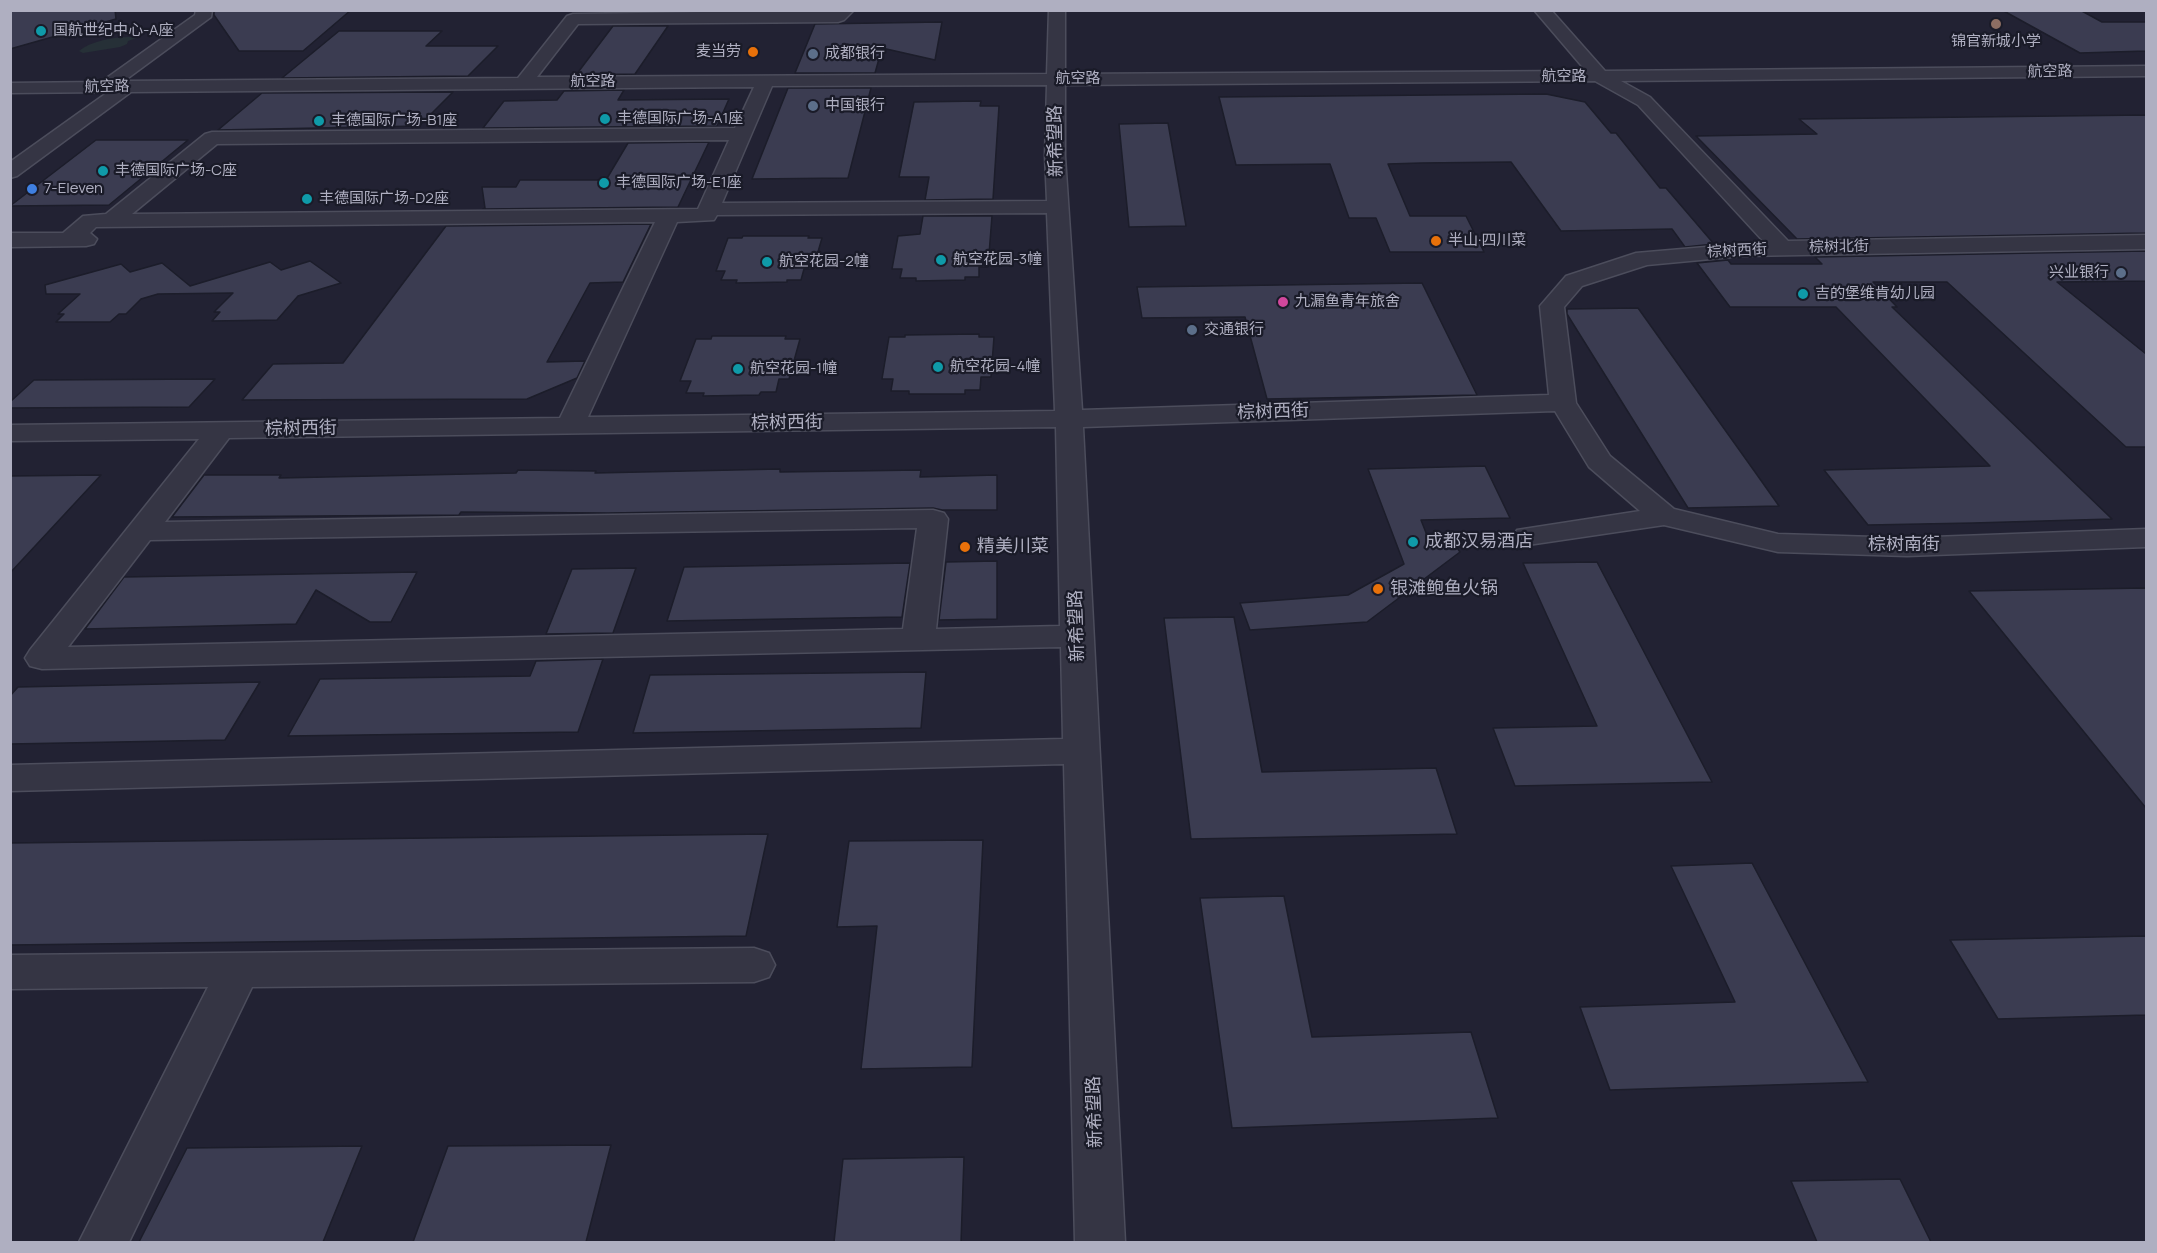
<!DOCTYPE html>
<meta charset="utf-8">
<style>
body{margin:0}
#map{position:relative;width:2157px;height:1253px;overflow:hidden;background:#223;font-family:Manrope,sans-serif}
canvas{display:block}
.frame{position:absolute;inset:0;border:12px solid #afafc1;pointer-events:none}
</style>
<div id="map">
<canvas width="2157" height="1253"></canvas>
<div class="frame"></div>
</div>
<script>
const c = document.querySelector('canvas').getContext('2d');
c.lineJoin = 'round';
function fillPath(path, color) { c.fillStyle = color; c.fill(path, 'evenodd'); }
function trace(path, color, width, dash) { c.strokeStyle = color; c.lineWidth = width; c.lineCap = dash ? 'butt' : 'round'; c.setLineDash(dash || []); c.stroke(path); }
function label(font, color, halo, rows, align = 'center') {
  c.font = font + ' Manrope,"Noto Sans SC",sans-serif'; c.lineWidth = 4.5; c.setLineDash([]); c.textBaseline = 'middle'; c.strokeStyle = halo; c.fillStyle = color; for (const [text, x, y, turn = 0] of rows) {
    c.save(); c.translate(x, y); c.rotate((+turn || 0) * Math.PI / 180); c.textAlign = isNaN(turn) ? turn : align; if (halo) c.strokeText(text, 0, 0); c.fillText(text, 0, 0); c.restore();
  }
}
fillPath(new Path2D(`
 M 129,37 L 137,38 L 128,41 L 127,44 L 120,47 L 83,53 L 79,51 C 91,41 114,37 129,37 Z`), '#263037');
const building = new Path2D(`
 M 10,10 L 115,10 L 116,19 L 10,49 Z
 M 214,10 L 351,10 L 303,51 L 239,51 L 214,15 Z
 M 2002,10 L 2080,10 L 2102,22 L 2146,22 L 2146,51 L 2080,53 Z
 M 942,22 L 935,60 L 882,48 L 875,73 L 795,73 L 815,24 Z
 M 613,26 L 668,26 L 635,74 L 576,75 Z
 M 339,31 L 442,31 L 426,46 L 498,46 L 468,76 L 282,78 Z
 M 788,88 L 871,88 L 848,178 L 752,179 Z
 M 624,90 L 618,100 L 729,99 L 717,126 L 483,128 L 504,101 L 557,100 L 564,91 Z
 M 453,92 L 419,126 L 218,130 L 262,93 Z
 M 1546,94 L 1585,102 L 1611,133 L 1616,133 L 1660,188 L 1666,188 L 1714,244 L 1685,247 L 1672,229 L 1561,231 L 1511,162 L 1421,163 L 1388,164 L 1410,216 L 1466,216 L 1484,252 L 1390,252 L 1376,218 L 1349,218 L 1330,164 L 1236,165 L 1219,97 Z
 M 981,101 L 980,106 L 999,106 L 993,199 L 925,200 L 929,177 L 899,177 L 914,102 Z
 M 2146,115 L 2146,233 L 1797,239 L 1696,136 L 1817,134 L 1799,119 Z
 M 1168,123 L 1186,226 L 1129,227 L 1119,124 Z
 M 96,140 L 188,140 L 109,205 L 10,206 Z
 M 709,142 L 678,207 L 483,209 L 485,208 L 482,187 L 516,187 L 520,180 L 606,180 L 628,143 Z
 M 923,216 L 992,216 L 988,267 L 979,267 L 979,277 L 965,277 L 965,280 L 916,281 L 916,278 L 900,278 L 902,269 L 892,269 L 898,236 L 920,234 Z
 M 651,224 L 623,282 L 590,283 L 547,362 L 585,361 L 577,378 L 527,399 L 242,400 L 273,364 L 343,363 L 446,226 Z
 M 743,236 L 809,236 L 808,238 L 822,238 L 813,269 L 804,269 L 801,280 L 787,280 L 787,282 L 736,283 L 737,280 L 721,280 L 725,271 L 716,271 L 728,238 L 742,238 Z
 M 2146,251 L 2146,281 L 2057,282 L 2146,354 L 2146,447 L 2126,447 L 1947,282 L 1873,282 L 1897,307 L 1892,307 L 2112,519 L 1973,523 L 1868,525 L 1824,470 L 1990,466 L 1836,307 L 1730,307 L 1697,263 L 1728,260 L 1731,264 L 1822,264 L 1815,257 Z
 M 310,261 L 341,283 L 298,296 L 277,320 L 212,321 L 220,312 L 214,312 L 233,293 L 158,294 L 141,299 L 126,314 L 119,314 L 110,322 L 56,322 L 64,314 L 58,314 L 80,294 L 46,294 L 45,285 L 121,264 L 130,272 L 162,263 L 190,286 L 270,262 L 281,270 Z
 M 1422,283 L 1477,395 L 1267,399 L 1245,317 L 1142,318 L 1137,287 Z
 M 1638,308 L 1755,472 L 1779,506 L 1688,508 L 1567,314 L 1567,309 Z
 M 979,334 L 979,337 L 994,337 L 991,377 L 981,377 L 980,390 L 965,390 L 965,394 L 909,394 L 909,391 L 891,391 L 893,379 L 882,379 L 889,337 L 905,337 L 905,335 Z
 M 712,336 L 786,336 L 785,339 L 800,339 L 789,379 L 779,379 L 776,392 L 761,392 L 759,395 L 703,396 L 704,393 L 686,393 L 691,381 L 680,381 L 696,339 L 711,339 Z
 M 215,379 L 189,407 L 10,408 L 10,402 L 34,380 Z
 M 1485,466 L 1510,518 L 1421,520 L 1432,548 L 1450,538 L 1460,552 L 1367,622 L 1250,630 L 1240,603 L 1348,595 L 1404,564 L 1368,469 Z
 M 780,469 L 780,472 L 921,470 L 920,477 L 997,475 L 997,510 L 942,510 L 933,508 L 608,513 L 461,512 L 459,515 L 172,517 L 204,475 L 281,475 L 279,478 L 516,473 L 518,470 L 596,471 L 595,473 Z
 M 101,475 L 10,573 L 10,476 Z
 M 997,561 L 997,619 L 939,620 L 946,562 Z
 M 1597,562 L 1712,782 L 1515,786 L 1493,728 L 1597,726 L 1523,563 Z
 M 910,563 L 902,617 L 667,621 L 684,567 Z
 M 636,568 L 613,633 L 546,634 L 572,569 Z
 M 417,572 L 391,622 L 370,622 L 316,590 L 296,624 L 85,629 L 124,577 Z
 M 2146,588 L 2146,808 L 1969,591 Z
 M 1234,617 L 1262,772 L 1436,768 L 1457,834 L 1191,839 L 1164,618 Z
 M 603,659 L 578,732 L 288,736 L 320,679 L 530,676 L 536,661 Z
 M 926,672 L 921,728 L 633,733 L 650,675 Z
 M 260,682 L 225,740 L 10,744 L 10,696 L 18,687 Z
 M 768,834 L 746,936 L 10,945 L 10,843 Z
 M 983,840 L 972,1067 L 861,1069 L 877,926 L 837,927 L 849,841 Z
 M 1752,863 L 1868,1082 L 1610,1090 L 1580,1007 L 1735,1002 L 1671,866 Z
 M 1284,896 L 1312,1037 L 1471,1032 L 1498,1118 L 1232,1128 L 1200,898 Z
 M 2146,936 L 2146,1015 L 1998,1019 L 1950,940 Z
 M 611,1145 L 586,1242 L 413,1242 L 448,1146 Z
 M 362,1146 L 323,1242 L 139,1242 L 187,1148 Z
 M 964,1157 L 961,1242 L 834,1242 L 843,1159 Z
 M 1900,1179 L 1931,1242 L 1817,1242 L 1791,1181 Z`);
fillPath(building, '#3b3c51');
trace(building, '#1c1d2a', 1.5);
const minor = new Path2D(`
 M 196,10 L 212,10 L 211,17 L 124,81 L 518,78 L 567,16 L 573,14 L 836,10 L 854,10 L 844,20 L 838,22 L 578,24 L 537,77 L 1047,74 L 1049,10 L 1065,10 L 1065,74 L 1586,71 L 1534,10 L 1551,10 L 1605,71 L 2146,66 L 2146,76 L 1621,81 L 1650,97 L 1788,241 L 2146,235 L 2146,249 L 1743,256 L 1647,265 L 1582,286 L 1564,307 L 1576,403 L 1610,456 L 1674,509 L 1778,534 L 1907,538 L 2146,529 L 2146,547 L 1907,556 L 1778,552 L 1664,525 L 1528,545 L 1517,542 L 1513,536 L 1517,530 L 1640,511 L 1589,467 L 1555,411 L 1083,427 L 1125,1242 L 1075,1242 L 1064,764 L 10,791 L 10,765 L 1063,739 L 1061,647 L 42,669 L 30,666 L 25,658 L 30,650 L 199,439 L 10,441 L 10,425 L 560,418 L 655,222 L 96,227 L 90,233 L 97,239 L 94,244 L 86,246 L 10,247 L 10,233 L 63,233 L 83,216 L 106,214 L 205,134 L 212,132 L 735,128 L 754,87 L 131,92 L 17,176 L 10,178 L 10,162 L 108,92 L 10,93 L 10,83 L 101,82 L 195,15 ZM 1595,81 L 1638,105 L 1764,242 L 1636,253 L 1566,276 L 1540,306 L 1549,395 L 1082,410 L 1065,156 L 1065,85 ZM 1047,85 L 1045,156 L 1047,201 L 722,203 L 772,86 ZM 729,140 L 698,209 L 132,214 L 217,144 ZM 1047,213 L 1055,411 L 588,417 L 677,222 L 714,220 L 717,215 ZM 1056,427 L 1060,626 L 936,629 L 948,519 L 944,513 L 933,510 L 165,522 L 229,438 ZM 917,528 L 903,629 L 68,647 L 150,540 Z
 M 754,948 L 769,953 L 775,965 L 769,977 L 754,982 L 252,987 L 129,1242 L 79,1242 L 208,987 L 10,989 L 10,955 Z`);
trace(minor, '#4c4d5c', 3);
fillPath(minor, '#353544');
for (const [x, y, r, color] of [
 [1996,24,6,"#8d6e63"],
 [41,31,6,"#0f9aa8"],
 [753,52,6,"#e8710a"],
 [813,54,6,"#5c6f8a"],
 [813,106,6,"#5c6f8a"],
 [605,119,6,"#0f9aa8"],
 [319,121,6,"#0f9aa8"],
 [103,171,6,"#0f9aa8"],
 [604,183,6,"#0f9aa8"],
 [32,189,6,"#3f7fe0"],
 [307,199,6,"#0f9aa8"],
 [1436,241,6,"#e8710a"],
 [941,260,6,"#0f9aa8"],
 [767,262,6,"#0f9aa8"],
 [2121,273,6,"#5c6f8a"],
 [1803,294,6,"#0f9aa8"],
 [1283,302,6,"#d1479c"],
 [1192,330,6,"#5c6f8a"],
 [938,367,6,"#0f9aa8"],
 [738,369,6,"#0f9aa8"],
 [1413,542,6,"#0f9aa8"],
 [965,547,6,"#e8710a"],
 [1378,589,6,"#e8710a"]
]) { const dot = new Path2D(); dot.arc(x, y, r, 0, 2 * Math.PI); c.fillStyle = color; c.fill(dot); trace(dot, '#1a1b28', 2); }
label('15px', '#afafc1', '#1a1b28', [
 ["国航世纪中心-A座",53,31],
 ["锦官新城小学",1996,42,"center"],
 ["麦当劳",741,52,"right"],
 ["成都银行",825,54],
 ["中国银行",825,106],
 ["丰德国际广场-A1座",617,119],
 ["丰德国际广场-B1座",331,121],
 ["丰德国际广场-C座",115,171],
 ["丰德国际广场-E1座",616,183],
 ["7-Eleven",44,189],
 ["丰德国际广场-D2座",319,199],
 ["半山·四川菜",1448,241],
 ["航空花园-3幢",953,260],
 ["航空花园-2幢",779,262],
 ["兴业银行",2109,273,"right"],
 ["吉的堡维肯幼儿园",1815,294],
 ["九漏鱼青年旅舍",1295,302],
 ["交通银行",1204,330],
 ["航空花园-4幢",950,367],
 ["航空花园-1幢",750,369]
], 'left');
label('15px', '#afafc1', '#1a1b28', [
 ["航空路",2050,72,-1],
 ["航空路",1564,77],
 ["航空路",1078,79],
 ["航空路",593,82],
 ["航空路",107,87,-1],
 ["棕树北街",1839,247,-1],
 ["棕树西街",1737,251,-3]
]);
label('18px', '#afafc1', '#1a1b28', [
 ["新希望路",1056,141,-91],
 ["棕树西街",1273,412,-2],
 ["棕树西街",787,423,-1],
 ["棕树西街",301,429,-1],
 ["棕树南街",1904,545],
 ["新希望路",1077,626,-92],
 ["新希望路",1095,1112,-92]
]);
label('18px', '#afafc1', '#1a1b28', [
 ["成都汉易酒店",1425,542],
 ["精美川菜",977,547],
 ["银滩鲍鱼火锅",1390,589]
], 'left');
</script>
